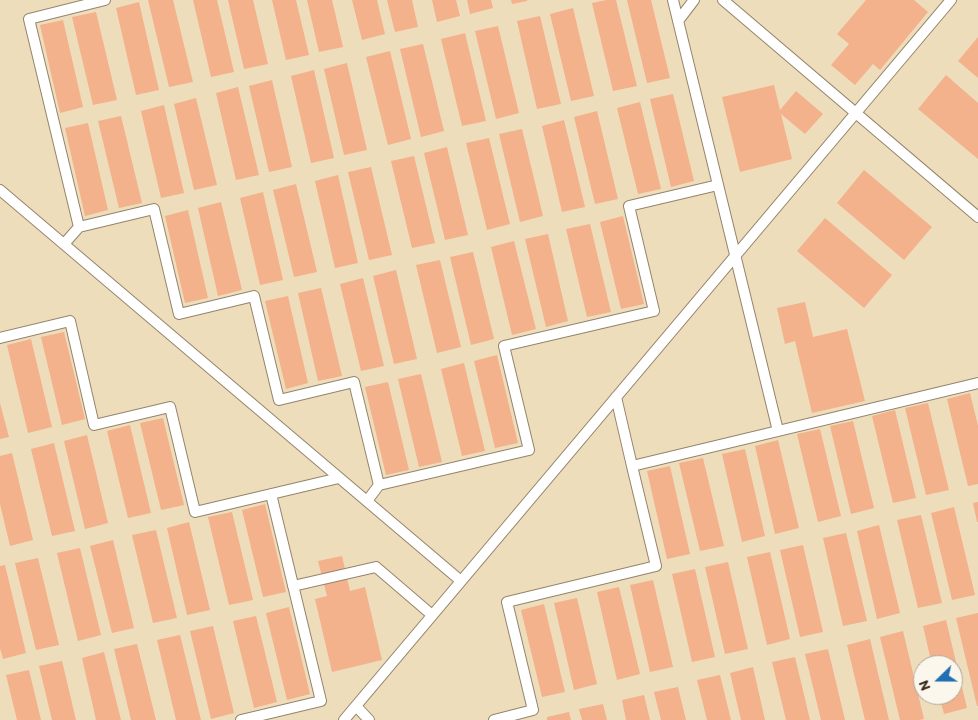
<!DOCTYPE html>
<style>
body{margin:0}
#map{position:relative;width:978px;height:720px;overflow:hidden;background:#edb;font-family:Itim,sans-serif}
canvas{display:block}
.north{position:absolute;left:913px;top:655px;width:50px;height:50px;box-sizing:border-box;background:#fbf7ec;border:1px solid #aea59a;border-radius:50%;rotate:248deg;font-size:14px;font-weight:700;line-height:20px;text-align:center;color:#3b2a1e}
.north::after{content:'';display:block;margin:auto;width:18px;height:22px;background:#1f6fb2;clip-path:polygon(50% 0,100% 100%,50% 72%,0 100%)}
</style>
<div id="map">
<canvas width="978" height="720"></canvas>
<div class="north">N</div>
</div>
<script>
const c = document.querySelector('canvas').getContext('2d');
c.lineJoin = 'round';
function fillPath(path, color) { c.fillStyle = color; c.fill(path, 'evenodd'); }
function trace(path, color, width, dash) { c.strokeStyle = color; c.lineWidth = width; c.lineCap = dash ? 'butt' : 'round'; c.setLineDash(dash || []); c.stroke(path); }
fillPath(new Path2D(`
 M 148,0 L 173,0 L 193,82 L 169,87 Z
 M 193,0 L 217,0 L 234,72 L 211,77 Z
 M 228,0 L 253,0 L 268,64 L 244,69 Z
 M 272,0 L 296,0 L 309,55 L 286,60 Z
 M 307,0 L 332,0 L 343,47 L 319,52 Z
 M 352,0 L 377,0 L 385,34 L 362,40 Z
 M 387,0 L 412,0 L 418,27 L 395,32 Z
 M 432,0 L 456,0 L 460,16 L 437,22 Z
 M 467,0 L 491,0 L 493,8 L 470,14 Z
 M 511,0 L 527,0 L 527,1 L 512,4 Z
 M 606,0 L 616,0 L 637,86 L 613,91 L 592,3 Z
 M 627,0 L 651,0 L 670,78 L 647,83 Z
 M 866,0 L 914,0 L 928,12 L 880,70 L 873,64 L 855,85 L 831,65 L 849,44 L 837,34 Z
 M 139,2 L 159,90 L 136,95 L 116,8 Z
 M 573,8 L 594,96 L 571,101 L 550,14 Z
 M 96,12 L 117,100 L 93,105 L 72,17 Z
 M 540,16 L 561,104 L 537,109 L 517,21 Z
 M 63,20 L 83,107 L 60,113 L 40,25 Z
 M 498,26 L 519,113 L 496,119 L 475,31 Z
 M 465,33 L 486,121 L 462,126 L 441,39 Z
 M 978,37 L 978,78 L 958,61 Z
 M 423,44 L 444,131 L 421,137 L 400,49 Z
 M 390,51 L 411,139 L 388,145 L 366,57 Z
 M 347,63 L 367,150 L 344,155 L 324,69 Z
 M 314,70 L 334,158 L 311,163 L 291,76 Z
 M 946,75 L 978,103 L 978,159 L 918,109 Z
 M 272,80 L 292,167 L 269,172 L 249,86 Z
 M 774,85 L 780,110 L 796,91 L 823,114 L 805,134 L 781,114 L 792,159 L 740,172 L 722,97 Z
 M 238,87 L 259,175 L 236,180 L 216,93 Z
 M 673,94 L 694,181 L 671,187 L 650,99 Z
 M 196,98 L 217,185 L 194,190 L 174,104 Z
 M 640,102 L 661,189 L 638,194 L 617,108 Z
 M 164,105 L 184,193 L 161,198 L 141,111 Z
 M 597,111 L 618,199 L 595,204 L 574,117 Z
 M 121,116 L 142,203 L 119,208 L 98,121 Z
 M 564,120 L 585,207 L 562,212 L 542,126 Z
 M 88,123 L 108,210 L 85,216 L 65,128 Z
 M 522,129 L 543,216 L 520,222 L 499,134 Z
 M 489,138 L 510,224 L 487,230 L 466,143 Z
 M 447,147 L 468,235 L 445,240 L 424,153 Z
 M 414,156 L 435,243 L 412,248 L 391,161 Z
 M 371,167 L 392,255 L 369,260 L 348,172 Z
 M 864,170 L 932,227 L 904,260 L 837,203 Z
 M 338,175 L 358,263 L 335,268 L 315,181 Z
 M 296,184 L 317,272 L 294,277 L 273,190 Z
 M 263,192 L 283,280 L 260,285 L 240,198 Z
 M 221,202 L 242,290 L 218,296 L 198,208 Z
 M 188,210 L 208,298 L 185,303 L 165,216 Z
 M 623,216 L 644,304 L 621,309 L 600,222 Z
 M 825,218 L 892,275 L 864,308 L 797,251 Z
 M 590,224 L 611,312 L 587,317 L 566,229 Z
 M 548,234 L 568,321 L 546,327 L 525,239 Z
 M 514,241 L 536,329 L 512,335 L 491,247 Z
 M 473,252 L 494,339 L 471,345 L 450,257 Z
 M 440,260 L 461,347 L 437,353 L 416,265 Z
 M 396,270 L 417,359 L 394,364 L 373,276 Z
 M 363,278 L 384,366 L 361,371 L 340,284 Z
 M 321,288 L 342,376 L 318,381 L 298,293 Z
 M 288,296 L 308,383 L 286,389 L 265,301 Z
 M 805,302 L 813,337 L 847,329 L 865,401 L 812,413 L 795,341 L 785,344 L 777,308 Z
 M 64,332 L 85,419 L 62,425 L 41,337 Z
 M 31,339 L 52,427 L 28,433 L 7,345 Z
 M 497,355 L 518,443 L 495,448 L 474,361 Z
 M 464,363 L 485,451 L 462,456 L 441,369 Z
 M 421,374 L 442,462 L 419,467 L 398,379 Z
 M 388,382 L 409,470 L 386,475 L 365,387 Z
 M 970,393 L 978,426 L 978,484 L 968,486 L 947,399 Z
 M 0,403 L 9,437 L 0,439 Z
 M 928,403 L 949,490 L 926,495 L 905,408 Z
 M 895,410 L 916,498 L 893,503 L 872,416 Z
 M 163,418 L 184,505 L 161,510 L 140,423 Z
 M 853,421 L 874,508 L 851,514 L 830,426 Z
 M 130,425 L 151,513 L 128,518 L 107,431 Z
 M 820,429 L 841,516 L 818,522 L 797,434 Z
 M 87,435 L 108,523 L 85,529 L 64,441 Z
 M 778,440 L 799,528 L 775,534 L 755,446 Z
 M 54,443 L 75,531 L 52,536 L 31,449 Z
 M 745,449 L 765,536 L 742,542 L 722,454 Z
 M 12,453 L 33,540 L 10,546 L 0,504 L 0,456 Z
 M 703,458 L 724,546 L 700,551 L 679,463 Z
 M 670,466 L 690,554 L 667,559 L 647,471 Z
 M 978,502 L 978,522 L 977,522 L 973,503 Z
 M 265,504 L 286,592 L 263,597 L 242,510 Z
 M 954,507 L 975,595 L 952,600 L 931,513 Z
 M 232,512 L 253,600 L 229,605 L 208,517 Z
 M 921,515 L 942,603 L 918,608 L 897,520 Z
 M 189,522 L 210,610 L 187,615 L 167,528 Z
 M 879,525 L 900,613 L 877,619 L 857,531 Z
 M 156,530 L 177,618 L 153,623 L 132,535 Z
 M 846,533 L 867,621 L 843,626 L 823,538 Z
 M 113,540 L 134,628 L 112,633 L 90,546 Z
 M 803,545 L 823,632 L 800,637 L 780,550 Z
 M 80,548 L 101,635 L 78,641 L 57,553 Z
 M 770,552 L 790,639 L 767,645 L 747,557 Z
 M 342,556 L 350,591 L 365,587 L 382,660 L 332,672 L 315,599 L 327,596 L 318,561 Z
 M 38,558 L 59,645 L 36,650 L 15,563 Z
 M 728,562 L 748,649 L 725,654 L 705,567 Z
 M 5,565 L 26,653 L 3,659 L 0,648 L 0,566 Z
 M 695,569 L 715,657 L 692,662 L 672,574 Z
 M 653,580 L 673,667 L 650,672 L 630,585 Z
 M 619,587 L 640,674 L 617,680 L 597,592 Z
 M 577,598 L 597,684 L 574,690 L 554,603 Z
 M 544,604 L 565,692 L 542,697 L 521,610 Z
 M 289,607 L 310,694 L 287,700 L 266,613 Z
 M 978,613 L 978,706 L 977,706 L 956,618 Z
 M 256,616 L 277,702 L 254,708 L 233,621 Z
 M 946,620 L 967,708 L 944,714 L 939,695 L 953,695 L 953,665 L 932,665 L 923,626 Z
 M 213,626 L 234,713 L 211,719 L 190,631 Z
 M 903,631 L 924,719 L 919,720 L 900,720 L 880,637 Z
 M 180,635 L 201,720 L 176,720 L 157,640 Z
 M 870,639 L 889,720 L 865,720 L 847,645 Z
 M 137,644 L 156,720 L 131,720 L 114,649 Z
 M 828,649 L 845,720 L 821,720 L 805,654 Z
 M 104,652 L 121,720 L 96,720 L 82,658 Z
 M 795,657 L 810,720 L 786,720 L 772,662 Z
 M 62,661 L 76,720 L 52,720 L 39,666 Z
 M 753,667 L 765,720 L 741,720 L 730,673 Z
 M 29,670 L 41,720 L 17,720 L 6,675 Z
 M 720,675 L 731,720 L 707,720 L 697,680 Z
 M 678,687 L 686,720 L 661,720 L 654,692 Z
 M 644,695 L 650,720 L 626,720 L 622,700 Z
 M 603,704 L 607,720 L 582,720 L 579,709 Z
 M 569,712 L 571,720 L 547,720 L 547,717 Z`), '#f3b18c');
const lane = new Path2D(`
 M 105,0 L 29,19 L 79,227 L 154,209 L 179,314 L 254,296 L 279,400 L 354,382 L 379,485 L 529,450 L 504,346 L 654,311 L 629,206 L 718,185
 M 673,0 L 778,431
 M 723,0 L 978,217
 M 678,21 L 694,0
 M 0,190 L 461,581
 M 64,244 L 79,227
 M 0,338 L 70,321 L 94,425 L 170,407 L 195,512 L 339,478
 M 616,397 L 632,466
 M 367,501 L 379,485
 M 293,586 L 376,567 L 432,615
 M 356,706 L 369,720
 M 241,720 L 321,701 L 271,494
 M 344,720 L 951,0
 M 494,720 L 533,710 L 507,602 L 656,566 L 632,466 L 978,383`);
trace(lane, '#94846c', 12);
trace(lane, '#fff', 10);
</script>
